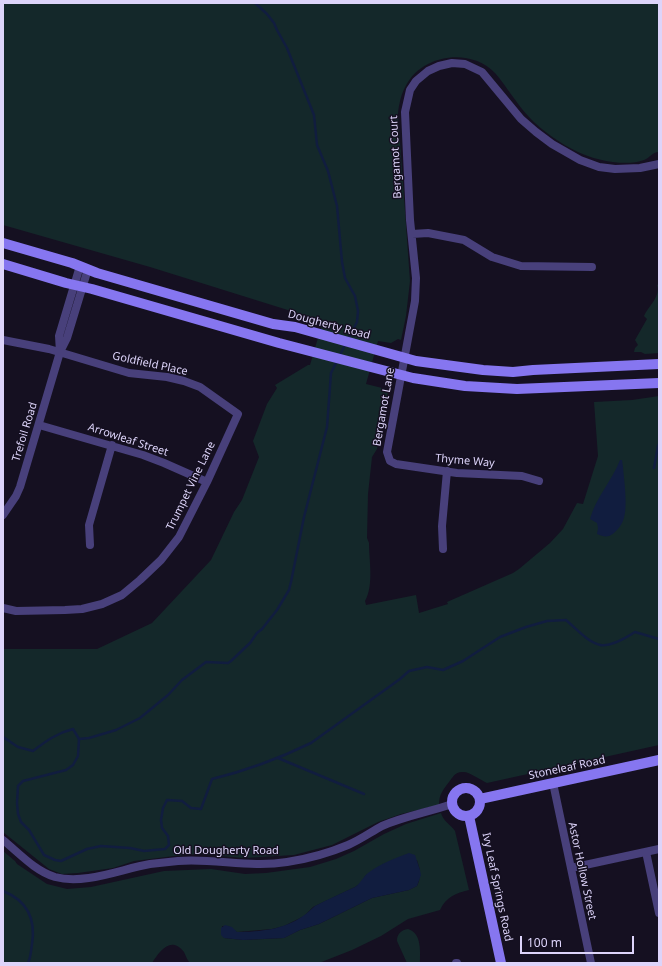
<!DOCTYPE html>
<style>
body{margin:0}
#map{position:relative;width:662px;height:966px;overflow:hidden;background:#151021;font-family:"Noto Sans",sans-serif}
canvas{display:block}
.frame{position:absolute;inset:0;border:4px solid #ddd4fa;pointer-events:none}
.scale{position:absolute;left:520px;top:936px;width:114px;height:18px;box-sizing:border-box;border:2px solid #ddd4fa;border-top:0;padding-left:5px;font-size:12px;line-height:14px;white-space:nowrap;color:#ddd4fa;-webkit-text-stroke:3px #151021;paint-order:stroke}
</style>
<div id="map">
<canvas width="662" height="966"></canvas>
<div class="frame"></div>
<div class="scale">100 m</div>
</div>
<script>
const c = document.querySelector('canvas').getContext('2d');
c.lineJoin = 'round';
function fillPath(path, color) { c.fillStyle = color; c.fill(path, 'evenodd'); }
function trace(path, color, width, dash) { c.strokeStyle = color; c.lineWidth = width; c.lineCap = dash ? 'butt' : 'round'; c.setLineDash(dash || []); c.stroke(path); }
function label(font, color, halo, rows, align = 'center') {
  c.font = font + ' "Noto Sans",sans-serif'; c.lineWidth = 3; c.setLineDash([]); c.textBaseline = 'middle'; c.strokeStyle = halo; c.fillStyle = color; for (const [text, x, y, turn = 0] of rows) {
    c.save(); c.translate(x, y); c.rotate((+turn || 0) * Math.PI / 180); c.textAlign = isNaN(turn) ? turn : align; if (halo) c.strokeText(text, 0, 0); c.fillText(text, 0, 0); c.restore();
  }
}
fillPath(new Path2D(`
 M 3,3 L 659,3 L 659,152 C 652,152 650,158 644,160 C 626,167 594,160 578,152 C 561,144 542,131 529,117 C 516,103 507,87 495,73 C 478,55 449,53 428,64 C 408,74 400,93 398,114 L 410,281 L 406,316 L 401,340 L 398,339 L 391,343 L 378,341 L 366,384 L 386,389 L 388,392 L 377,449 L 372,457 L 368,494 L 367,538 L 369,543 C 369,561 374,585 365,601 L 366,605 L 416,595 L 419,613 L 448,604 L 447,602 L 513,573 L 519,569 L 550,543 L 563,529 L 577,503 L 583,504 L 598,456 L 594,402 L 632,400 L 659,396 L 659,745 L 487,783 C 481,780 469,772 464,772 C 455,771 453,777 449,782 C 443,790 439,794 439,805 L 401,814 L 378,822 L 332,845 L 294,855 L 244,858 L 199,854 L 174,856 L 134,861 L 113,868 L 78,873 L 62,874 L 49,869 L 3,832 L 3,649 L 97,649 L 152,623 L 211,560 L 234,512 L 242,500 L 259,457 L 253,441 L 267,404 L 277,388 L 275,385 L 308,365 L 310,365 L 323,321 L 150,267 L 3,225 Z
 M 659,284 L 659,353 L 645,354 L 641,352 L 634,352 L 635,348 L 638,345 L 635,340 L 647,319 L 644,316 L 645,314 C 650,305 661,295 657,285 Z
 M 441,813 C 443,821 451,825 455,831 L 469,890 C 456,893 446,897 440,910 L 408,919 L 381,936 L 352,950 L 319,963 L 190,963 C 187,960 186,956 184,952 C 171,935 159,952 152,963 L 3,963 L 3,851 L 15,861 L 17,864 L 47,884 L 67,889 L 91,887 L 164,871 L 211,869 L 245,874 L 266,873 L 310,867 L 336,859 L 354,851 L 384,834 L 406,824 ZM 417,860 L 420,870 L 419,881 L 417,886 L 409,890 L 372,898 L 319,924 L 300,930 L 284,938 L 243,940 L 224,938 L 222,926 L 228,926 L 237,932 L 272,929 L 284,926 L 304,916 L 313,907 L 355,887 L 361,883 L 366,875 Z
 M 408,929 C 422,933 420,952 420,963 L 407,963 L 397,941 C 397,934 401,930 408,929 Z`), '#14282a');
fillPath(new Path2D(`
 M 620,460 L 622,460 L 623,467 C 624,481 629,511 622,523 C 620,527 617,530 614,533 C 608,538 604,537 597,534 L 598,528 L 597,523 L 590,519 C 596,497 612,481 620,460 Z
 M 409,853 L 415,855 L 420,870 L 421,875 L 417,886 L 409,890 L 372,898 L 319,924 L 300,930 L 284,938 L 243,940 L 224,938 L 221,935 L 221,928 L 225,925 L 232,927 L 237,932 C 260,932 285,929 303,916 C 308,913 311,909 315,906 C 328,899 342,893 355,887 C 361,883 363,877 368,873 C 380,864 395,858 409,853 Z`), '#111d3f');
trace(new Path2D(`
 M 255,3 L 267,14 L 274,23 L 277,30 L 287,48 L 314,115 L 317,145 L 328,171 L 337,206 L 342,262 L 345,278 L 355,296 L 358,311 L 357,322 L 348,339
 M 339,357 L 346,343
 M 654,468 L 658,446 L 659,444
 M 3,737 L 18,747 L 33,751 C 46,741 57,733 73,729 L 79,739 L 78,756 L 73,765 L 66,770 L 23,781 L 18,786 L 17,803 L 18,814 L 21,822 L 29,830 L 44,855 L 55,860 L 61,861 L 87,849 L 101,846 L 130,848 L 144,851 L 165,849 L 169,845 L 168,836 L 162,828 L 161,820 L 163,808 L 167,800 L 182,801 L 191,808 L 201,809 L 212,779 C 245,771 280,758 311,743 L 400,679 L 409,671 L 427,667 L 443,670 L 463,661 L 500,637 L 526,627 L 547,621 L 566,620 C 595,646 599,655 635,632 L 659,639
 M 79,739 L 89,738 L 116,730 L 140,718 L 168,695 L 182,680 L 206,662 L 228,663 L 231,661 L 250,643 L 257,633 L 262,629 L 277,610 L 289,590 L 291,582 L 304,517 L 327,427 L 331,373 L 337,361
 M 278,758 L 364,794
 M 3,891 C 28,901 36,919 32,944 C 31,950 31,957 28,963`), '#111d3f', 2.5);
trace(new Path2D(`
 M 412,234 L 428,233 L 464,240 L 492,257 L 521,266 L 592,267
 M 3,340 L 49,349 L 129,373 L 167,377 L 184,381 L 200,387 L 238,414 L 207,482 L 179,537 L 161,560 L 140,580 L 122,595 L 102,604 L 82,609 L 65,610 L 16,611 L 3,608
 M 60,352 L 59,336 L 80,266
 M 39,425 L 143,455 L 164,463 L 207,482
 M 539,481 L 522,476 L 457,473 L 396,464 L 390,461 L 387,452 L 415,301 L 416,278 L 410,220 L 405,112 L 410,90 L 416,81 L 428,71 L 439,66 L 452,63 L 465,64 L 482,72 L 521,119 L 536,132 L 552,144 L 580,160 L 599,167 L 615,169 L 640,168 L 659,164
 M 3,515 L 16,496 L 20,487 L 60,352 L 67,338 L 88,269
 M 90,545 L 89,525 L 112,445
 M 443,549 L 442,526 L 447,471
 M 553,783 L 591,963
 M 3,840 C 19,853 35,871 55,877 C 85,885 121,869 150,864 C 159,863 169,862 178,861 C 214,858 250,868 287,862 C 307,859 329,853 348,845 C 360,840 371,832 382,826 C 405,816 429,812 452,804
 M 646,852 L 659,913
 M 571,868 L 659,849
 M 456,963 L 457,963`), '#48407b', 8);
trace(new Path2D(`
 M 3,243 L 72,263 L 97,273 L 273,324 L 295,327 L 416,361 L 483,370 L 513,372 L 533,370 L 659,364
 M 3,264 L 66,283 L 92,289 L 279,343 L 413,378 L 465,386 L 517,389 L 659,383
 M452 802a14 14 0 1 1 28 0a14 14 0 1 1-28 0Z
 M 480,799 L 659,760
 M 469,816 L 501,963`), '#8676f0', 10);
label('11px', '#ddd4fa', '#151021', [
 ["Bergamot Court",396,157,-93],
 ["Dougherty Road",329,325,15],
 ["Goldfield Place",150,364,12],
 ["Bergamot Lane",384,407,-80],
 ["Trefoil Road",25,432,-73],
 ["Arrowleaf Street",128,440,18],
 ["Thyme Way",465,461,5],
 ["Trumpet Vine Lane",191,486,-64],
 ["Stoneleaf Road",567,768,-12],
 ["Old Dougherty Road",226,851],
 ["Astor Hollow Street",582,871,78],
 ["Ivy Leaf Springs Road",497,887,78]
]);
</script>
